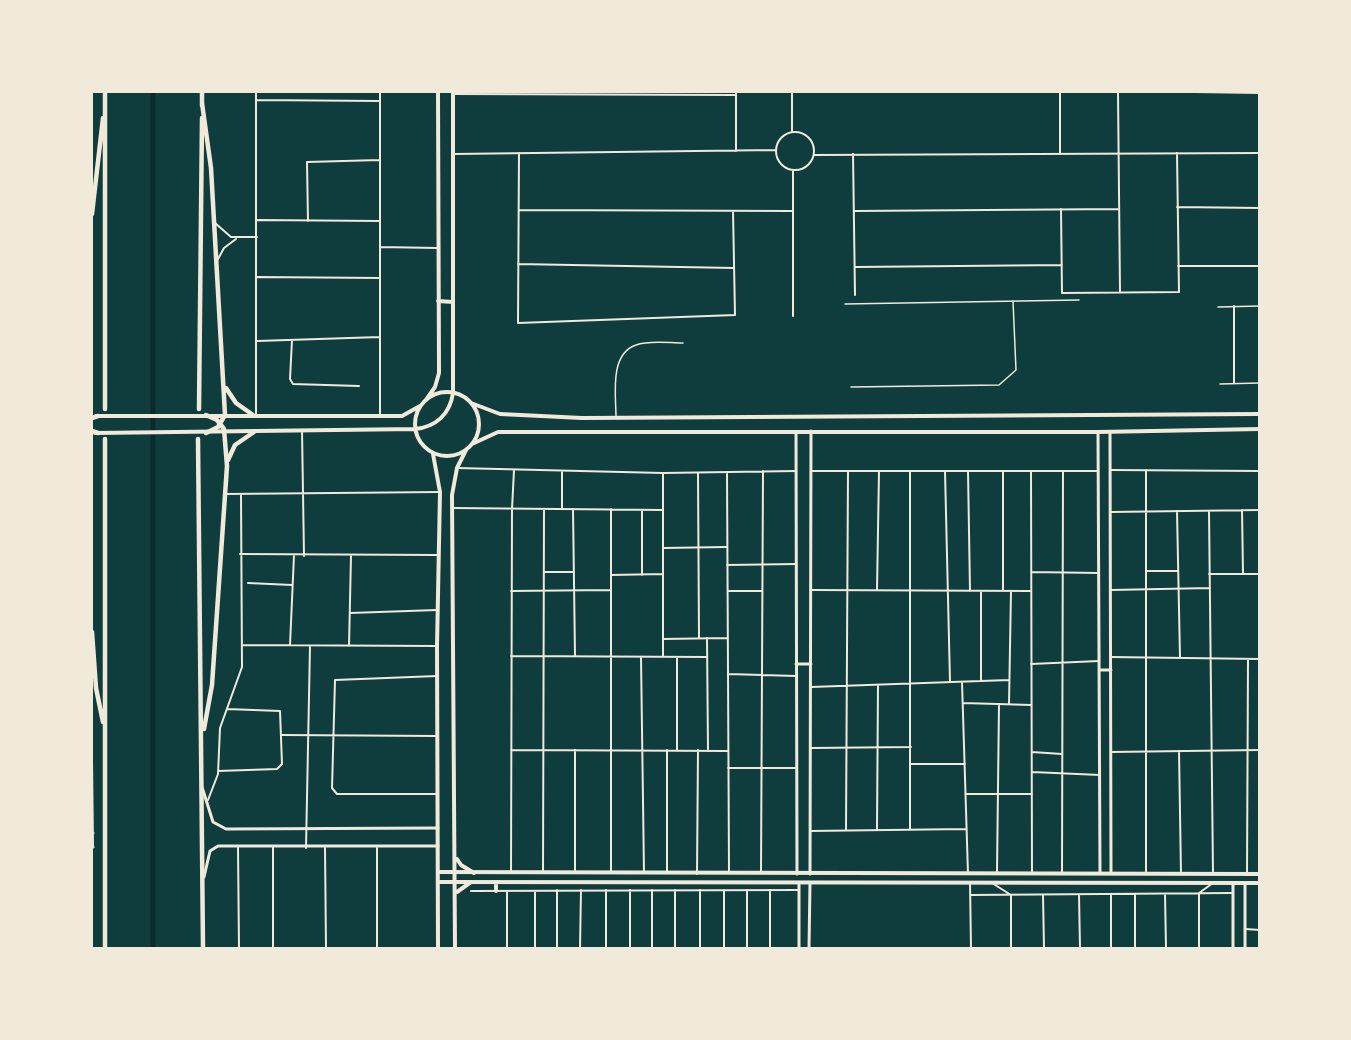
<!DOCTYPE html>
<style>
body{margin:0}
#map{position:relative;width:1351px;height:1040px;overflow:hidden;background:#0f3d3e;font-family:Rubik,sans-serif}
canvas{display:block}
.frame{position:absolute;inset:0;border:93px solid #f1e9da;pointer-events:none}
</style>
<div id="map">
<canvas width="1351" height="1040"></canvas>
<div class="frame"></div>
</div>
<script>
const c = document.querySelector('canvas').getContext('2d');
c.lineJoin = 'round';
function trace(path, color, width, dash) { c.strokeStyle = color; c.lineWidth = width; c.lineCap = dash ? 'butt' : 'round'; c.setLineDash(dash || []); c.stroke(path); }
trace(new Path2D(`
 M 153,92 L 153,948`), '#0a2a2b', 5);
trace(new Path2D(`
 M 845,304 L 1079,300
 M 1218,307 L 1260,306
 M 1220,384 L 1260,383
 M 851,387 L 999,385 L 1016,370 L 1013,301
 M 616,417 C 616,395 609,354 636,345 C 649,340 669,343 683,343`), '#f1e9da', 1.5);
trace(new Path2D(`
 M 736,92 L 736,151
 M 792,92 L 1060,92
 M 1060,92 L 1060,154
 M 1118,92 L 1120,292
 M 1195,92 L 1260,93
 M 453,94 L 736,95
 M 256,100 L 379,101
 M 792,132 L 792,92
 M776 151a19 19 0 1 1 38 0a19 19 0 1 1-38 0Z
 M 519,153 L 518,323 L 735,315 L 733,211
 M 453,154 L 776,150
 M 853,154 L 855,295
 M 814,155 L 1260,153
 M 1177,207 L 1260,208
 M 1061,209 L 1062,293 L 1179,292 L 1177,153
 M 519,210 L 793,211
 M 854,211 L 1119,209
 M 257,220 L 380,221
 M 308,221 L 307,162 L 380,160
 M 215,223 L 231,237 L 257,237
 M 380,247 L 437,248
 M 218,259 L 224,248 L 236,239
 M 518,264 L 734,268
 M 1178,266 L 1260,266
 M 855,267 L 1062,265
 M 257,277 L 380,278
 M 793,316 L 793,170
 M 292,340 L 290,379 L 293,384 L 359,386
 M 257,341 L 380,337
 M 1234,383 L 1234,306
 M 256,415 L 256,92
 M 380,416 L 380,92
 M 302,430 L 304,556
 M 457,468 L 663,473 L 796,471
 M 1110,470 L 1260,471
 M 1146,470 L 1146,873
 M 562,471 L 562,509
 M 811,471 L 1098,471
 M 945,471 L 950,682
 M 968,471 L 970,591
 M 1031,471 L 1032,873
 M 727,472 L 729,871
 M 663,473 L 663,656
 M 698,473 L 699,638
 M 226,494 L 439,492
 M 452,508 L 663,510
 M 573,509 L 575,656
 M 611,509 L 611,873
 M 642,510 L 642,575
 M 1242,510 L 1243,573
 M 1177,511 L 1180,658
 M 1209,511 L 1213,874
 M 1110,512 L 1260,510
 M 663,548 L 726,547
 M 240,554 L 438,555
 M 727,565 L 796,564
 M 1146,571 L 1178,571
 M 544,572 L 574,572
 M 1031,572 L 1099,573
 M 1209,574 L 1260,574
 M 611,575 L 663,574
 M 248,583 L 292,585
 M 811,590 L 1030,591
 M 877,590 L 879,471
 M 1111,590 L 1210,588
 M 511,591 L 611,590
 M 728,591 L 762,591
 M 1003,591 L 1003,471
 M 350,613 L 437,610
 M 707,638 L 708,749
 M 663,639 L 728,638
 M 242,645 L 437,646
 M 290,645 L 294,555
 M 349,646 L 351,556
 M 511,656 L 707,657
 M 641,657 L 644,873
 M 677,657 L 677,750
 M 1111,657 L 1260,659
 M 1031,664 L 1099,661
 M 728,674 L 796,676
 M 437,676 L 335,680 L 332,788 L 337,794 L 438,794
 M 981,681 L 981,591
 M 962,682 L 968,874
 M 811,687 L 1009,680
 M 963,703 L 1031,705
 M 1009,704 L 1011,591
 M 282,735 L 437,736
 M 811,748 L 911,747
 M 511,750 L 727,751
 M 575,750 L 575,873
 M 1179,751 L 1181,874
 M 1032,752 L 1062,754
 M 1111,752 L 1260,750
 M 92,759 L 93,846
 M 911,764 L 965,764
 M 728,768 L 797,768
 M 218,771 L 277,769 L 282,764 L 280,711 L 227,709
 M 1032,772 L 1100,775
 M 966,794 L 1032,794
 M 208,800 L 218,774 L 220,728 L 242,667 L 241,494
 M 877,829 L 878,685
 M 910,829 L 910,471
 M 846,830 L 848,471
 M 810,831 L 966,829
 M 238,847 L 239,948
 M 273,847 L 273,948
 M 306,848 L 310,646
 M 325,848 L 326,948
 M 377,848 L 377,948
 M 511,872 L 512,509 L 514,470
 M 543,872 L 544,509
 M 997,872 L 999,704
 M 667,873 L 667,750
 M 761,873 L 763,471
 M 1062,873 L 1063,471
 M 697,874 L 698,750
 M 1247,874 L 1248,659
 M 970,883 L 971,948
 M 992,883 L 1011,895 L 1011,948
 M 606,890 L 606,948
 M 652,890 L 652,948
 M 724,890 L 724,948
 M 770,890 L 770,948
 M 471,891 L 799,890
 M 507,891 L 507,948
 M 535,891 L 535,948
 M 1111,894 L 1111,948
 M 1135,894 L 1135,948
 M 1165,894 L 1166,948
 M 971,895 L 1232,893
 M 1043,895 L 1044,948
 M 1079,895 L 1080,948
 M 1245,929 L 1260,930
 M 557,948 L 557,890
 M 580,948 L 581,890
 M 630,948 L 630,890
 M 675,948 L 675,890
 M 700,948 L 700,890
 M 747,948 L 747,890
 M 1199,948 L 1199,893 L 1213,883`), '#f1e9da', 2);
trace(new Path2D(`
 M 796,432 L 797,874
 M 1098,432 L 1100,873
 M 1110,432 L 1111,873
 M 796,664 L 811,664
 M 1099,670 L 1111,670
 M 202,787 L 213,822 L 226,829 L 438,828
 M 92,833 L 93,833
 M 92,847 L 93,847
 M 810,874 L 811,431
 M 204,877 L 210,851 L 218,846 L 438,846
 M 799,883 L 799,948
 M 1233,883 L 1233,948
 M 809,948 L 810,883
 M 1245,948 L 1245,883`), '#f1e9da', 3);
trace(new Path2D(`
 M 438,872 L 1260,874
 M 438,882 L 1260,883
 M 496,882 L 496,891`), '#f1e9da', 4);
trace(new Path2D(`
 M 438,301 L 453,302
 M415 424a32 32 0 1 1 64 0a32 32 0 1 1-64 0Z
 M 426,400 L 435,387 L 439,373 L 438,92
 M 471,403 L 500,414 L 582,418 L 1260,414
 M 96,416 L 402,416 L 420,406
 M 95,433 L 415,429 C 436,427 450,414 453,393 L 453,92
 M 472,444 L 498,432 L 1098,432 L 1260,429
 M 433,454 L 440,492 L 437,646 L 438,948
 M 457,859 L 461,865 L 474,873
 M 457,892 L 471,882
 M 455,948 L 452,495 L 457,468 L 466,450`), '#f1e9da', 4);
trace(new Path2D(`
 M 202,92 L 202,106
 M 202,103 L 211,168 L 225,415 L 218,427 L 206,433
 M 92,214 L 103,118
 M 226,388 L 236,403 L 253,415
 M 105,409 L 105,92
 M 199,409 L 202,118
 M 92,418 L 98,416
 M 92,431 L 98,433
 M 105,439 L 105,948
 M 198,439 L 203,948
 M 228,460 L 235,445 L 254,432
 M 92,632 L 96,688 L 103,722
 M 204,729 L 212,685 L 227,466 L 224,429 L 217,420 L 206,415`), '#f1e9da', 4.5);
</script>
